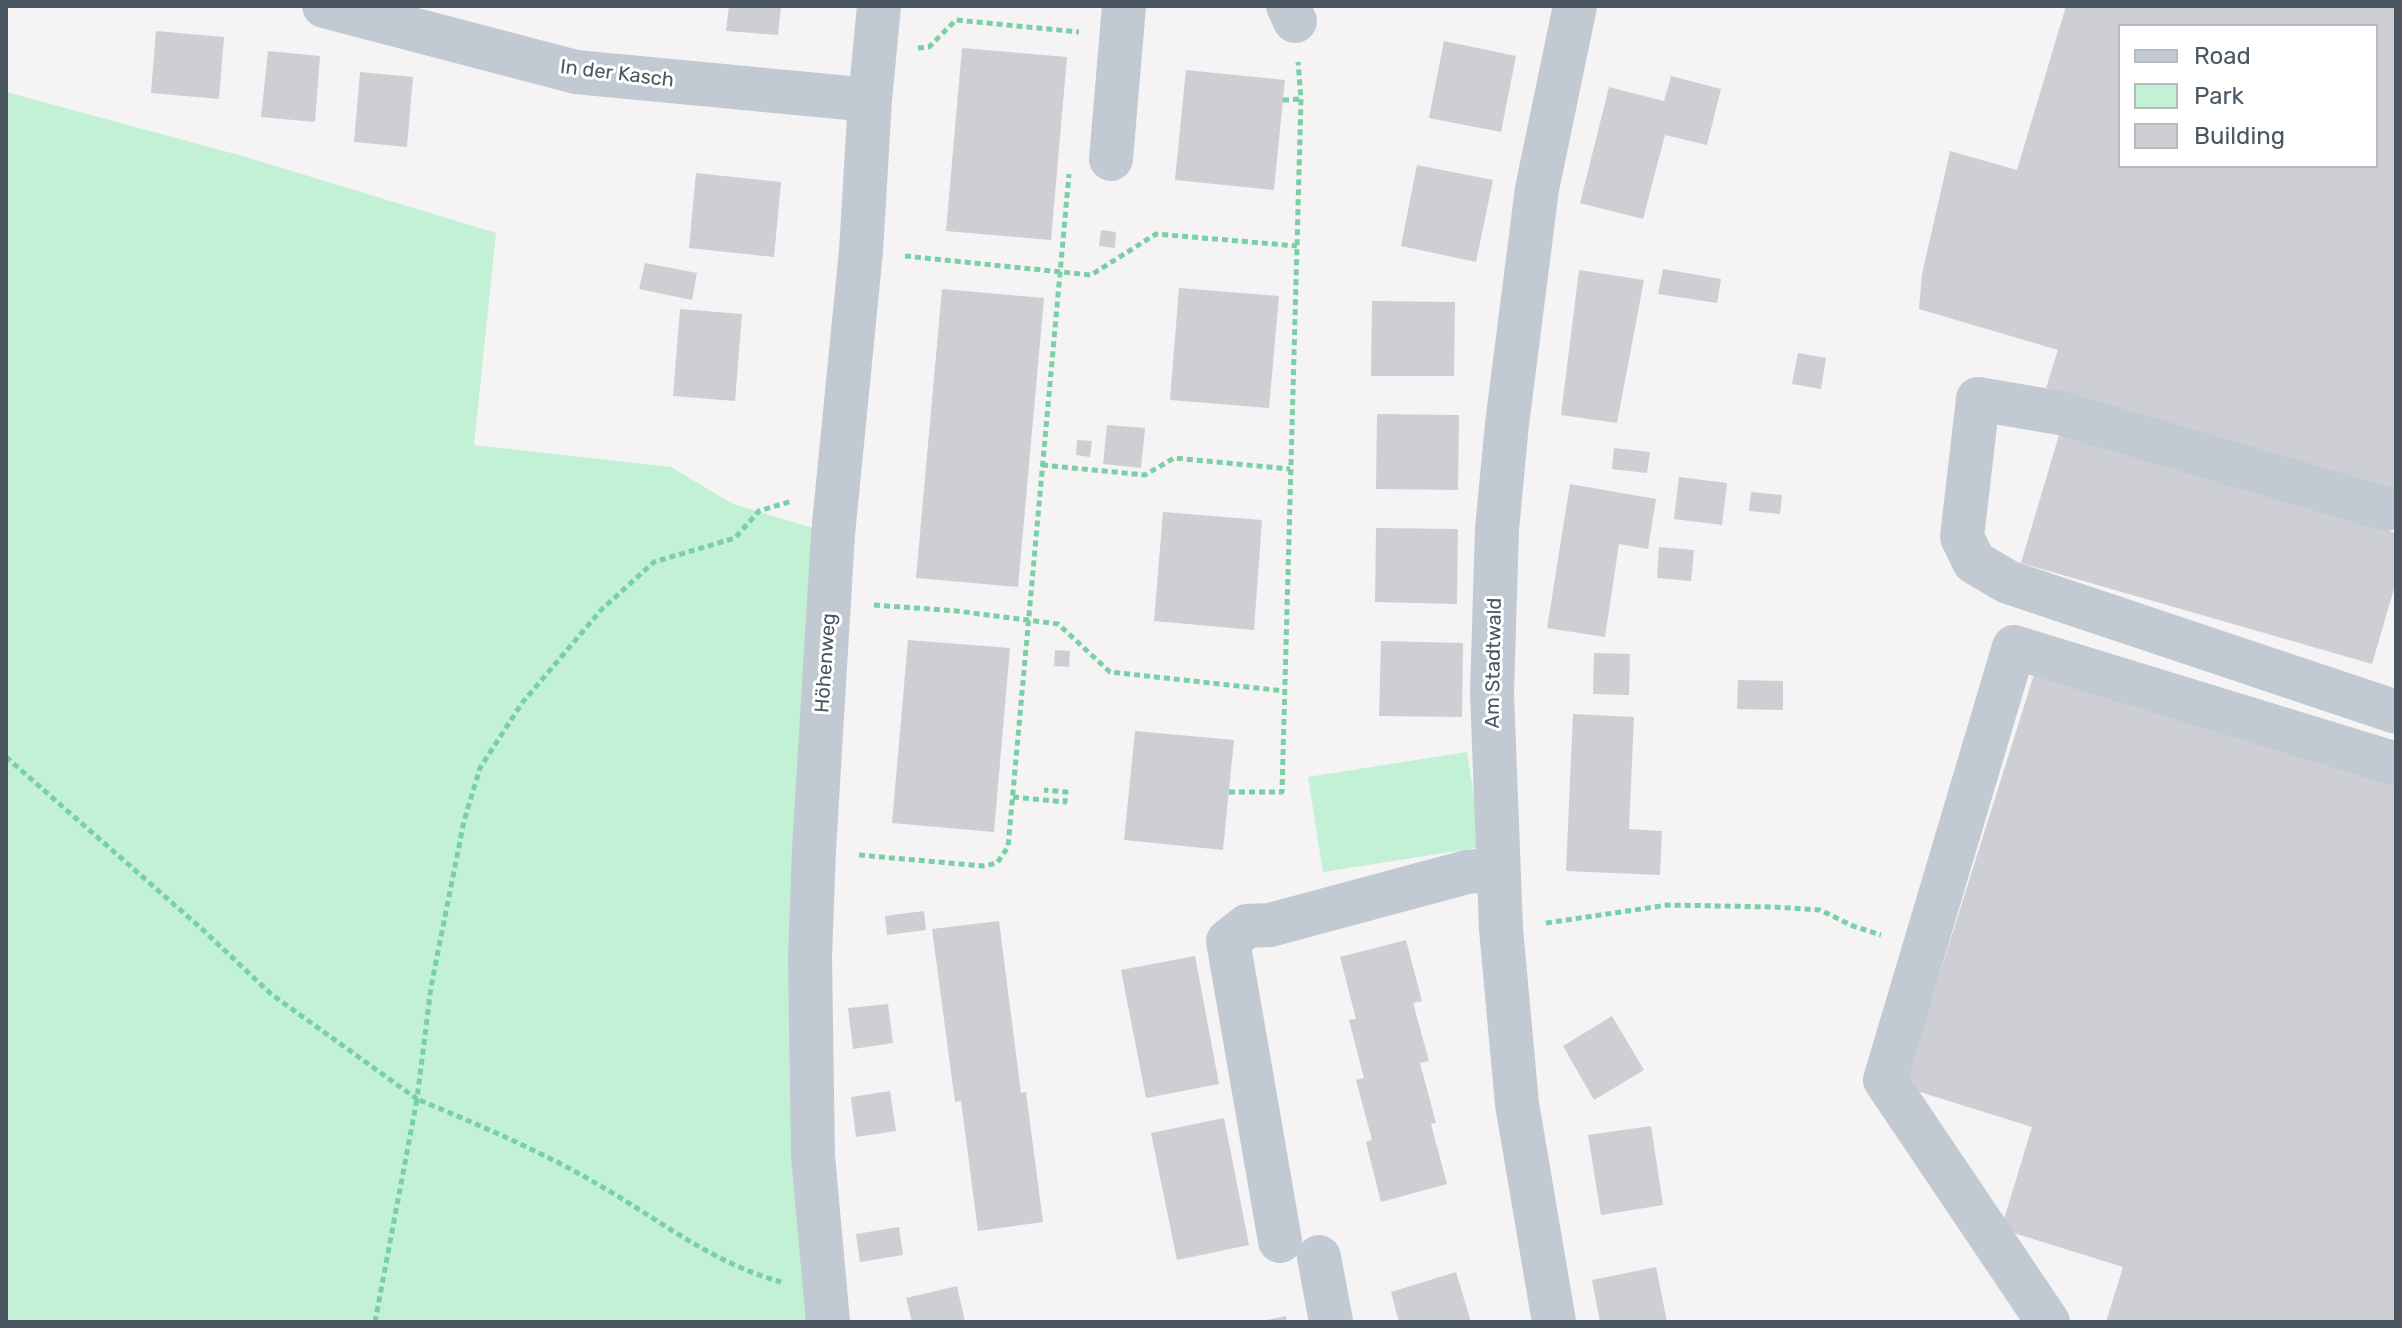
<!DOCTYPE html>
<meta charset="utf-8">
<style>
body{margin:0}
#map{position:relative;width:2402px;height:1328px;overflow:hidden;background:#f5f3f3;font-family:Rubik,sans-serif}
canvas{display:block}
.frame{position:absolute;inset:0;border:8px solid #4a5661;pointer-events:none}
.legend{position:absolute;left:2118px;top:24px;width:260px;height:144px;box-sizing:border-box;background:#fff;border:2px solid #b7bbc0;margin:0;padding:10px 14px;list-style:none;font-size:24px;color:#4a5661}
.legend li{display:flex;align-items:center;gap:16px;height:40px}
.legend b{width:40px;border:2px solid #b7bbc0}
</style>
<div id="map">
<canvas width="2402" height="1328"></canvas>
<div class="frame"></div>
<ul class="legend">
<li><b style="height:10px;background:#c1cad2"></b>Road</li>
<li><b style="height:22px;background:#c3f1d5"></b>Park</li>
<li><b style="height:22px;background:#cdcfd5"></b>Building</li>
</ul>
</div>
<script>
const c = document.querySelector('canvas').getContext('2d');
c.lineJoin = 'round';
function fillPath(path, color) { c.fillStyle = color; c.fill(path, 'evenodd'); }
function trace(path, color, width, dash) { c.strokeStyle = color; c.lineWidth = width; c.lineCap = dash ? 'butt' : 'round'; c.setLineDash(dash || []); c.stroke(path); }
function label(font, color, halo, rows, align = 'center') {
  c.font = font + ' Rubik,sans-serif'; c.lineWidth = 6; c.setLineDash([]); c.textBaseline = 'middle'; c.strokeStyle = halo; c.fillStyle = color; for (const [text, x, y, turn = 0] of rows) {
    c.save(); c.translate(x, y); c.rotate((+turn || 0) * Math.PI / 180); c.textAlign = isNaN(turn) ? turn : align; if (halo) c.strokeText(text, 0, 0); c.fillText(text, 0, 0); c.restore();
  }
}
fillPath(new Path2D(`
 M 6,92 L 239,155 L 496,233 L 474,445 L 671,467 L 733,504 L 833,534 L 828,1322 L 6,1322 Z
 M 1467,752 L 1482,847 L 1323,872 L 1308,777 Z`), '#c3f1d5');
fillPath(new Path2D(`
 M 729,6 L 781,6 L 778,35 L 726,31 Z
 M 2066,6 L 2396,6 L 2396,492 L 2046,388 L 2058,350 L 1919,309 L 1922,274 L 1950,151 L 2017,170 ZM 2120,26 L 2376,26 L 2376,166 L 2120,166 Z
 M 156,31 L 224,37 L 219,99 L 151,93 Z
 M 1444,41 L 1516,56 L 1501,132 L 1429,118 Z
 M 962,48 L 1067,57 L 1051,240 L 946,231 Z
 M 268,51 L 320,56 L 315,122 L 261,117 Z
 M 1186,70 L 1285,80 L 1274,190 L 1175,180 Z
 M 360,72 L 413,77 L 407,147 L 354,142 Z
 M 1671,76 L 1721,89 L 1707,145 L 1665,135 L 1643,219 L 1580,203 L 1609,87 L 1664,101 Z
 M 1417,165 L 1493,180 L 1476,262 L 1401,246 Z
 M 696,173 L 781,182 L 774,257 L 689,248 Z
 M 1101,230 L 1116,232 L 1115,248 L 1099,246 Z
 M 645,263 L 697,273 L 692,300 L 639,289 Z
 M 1663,269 L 1721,279 L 1717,303 L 1658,294 Z
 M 1579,270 L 1644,280 L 1617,423 L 1561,415 Z
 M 1179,288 L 1279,296 L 1269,408 L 1170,400 Z
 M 942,289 L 1044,298 L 1018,587 L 916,578 Z
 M 1372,301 L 1455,302 L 1454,376 L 1371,376 Z
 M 680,309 L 742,314 L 735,401 L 673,396 Z
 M 1798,353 L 1826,358 L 1821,389 L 1792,384 Z
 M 1377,414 L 1459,415 L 1458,490 L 1376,489 Z
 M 1107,425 L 1145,428 L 1141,468 L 1103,464 Z
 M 2059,435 L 2396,533 L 2396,582 L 2372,664 L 2021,563 Z
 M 1077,440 L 1092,441 L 1090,457 L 1076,455 Z
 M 1614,448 L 1650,452 L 1647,473 L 1612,469 Z
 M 1679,477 L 1727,483 L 1722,525 L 1674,519 Z
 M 1570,484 L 1656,499 L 1648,549 L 1619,544 L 1605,637 L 1547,628 Z
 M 1751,492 L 1782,495 L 1780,514 L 1749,511 Z
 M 1163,512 L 1262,520 L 1254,630 L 1154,621 Z
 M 1376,528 L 1458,529 L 1457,604 L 1375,602 Z
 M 1659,547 L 1694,550 L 1691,581 L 1657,578 Z
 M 908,640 L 1010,648 L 994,832 L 892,823 Z
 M 1381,641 L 1463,643 L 1462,717 L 1379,716 Z
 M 1055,650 L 1070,651 L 1069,667 L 1054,666 Z
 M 1594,653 L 1630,654 L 1629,695 L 1593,694 Z
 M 2036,668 L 2396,780 L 2396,1322 L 2106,1322 L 2123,1267 L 2001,1229 L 2032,1127 L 1904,1087 Z
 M 1738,680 L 1783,681 L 1783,710 L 1737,709 Z
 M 1573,714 L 1634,717 L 1629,829 L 1662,831 L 1660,875 L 1566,871 Z
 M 1135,731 L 1234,740 L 1223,850 L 1124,840 Z
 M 924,911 L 926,930 L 887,935 L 885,916 Z
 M 999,921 L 1021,1093 L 1026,1092 L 1043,1222 L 978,1231 L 961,1101 L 955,1102 L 932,929 Z
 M 1406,940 L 1422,1001 L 1413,1003 L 1429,1061 L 1420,1063 L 1436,1123 L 1431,1124 L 1447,1184 L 1381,1202 L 1366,1142 L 1372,1140 L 1356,1080 L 1364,1078 L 1349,1020 L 1356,1019 L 1340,957 Z
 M 1195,956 L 1219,1084 L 1146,1098 L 1121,970 Z
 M 888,1004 L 893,1043 L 853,1049 L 848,1008 Z
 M 1612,1016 L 1644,1070 L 1594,1100 L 1563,1046 Z
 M 890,1091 L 896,1131 L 856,1137 L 851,1097 Z
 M 1224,1118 L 1249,1245 L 1177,1260 L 1151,1133 Z
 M 1651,1126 L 1663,1205 L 1601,1215 L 1588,1135 Z
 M 899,1227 L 903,1255 L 860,1262 L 856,1234 Z
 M 1656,1267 L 1667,1322 L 1600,1322 L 1592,1280 Z
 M 1456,1272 L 1471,1322 L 1399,1322 L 1391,1292 Z
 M 957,1286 L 965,1322 L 912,1322 L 906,1298 Z
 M 1286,1316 L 1287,1322 L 1262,1322 L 1262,1321 Z`), '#cdcfd5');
trace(new Path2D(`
 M 918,48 L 929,47 L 956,20 L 1079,32
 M 1283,100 L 1301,99
 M 905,256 L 1091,275 L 1156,234 L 1297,246
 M 1042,465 L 1145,475 L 1174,458 L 1290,469
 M 874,605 L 957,611 L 1058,624 L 1110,672 L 1284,691
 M 6,757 L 202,929 L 271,994 L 417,1099 L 431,987 L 464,821 L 480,768 L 522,703 L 602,609 L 654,562 L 735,538 L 759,511 L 792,501
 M 1229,792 L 1282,792 L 1301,99 L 1298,62
 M 1013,797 L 1065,802 L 1066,792 L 1044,790
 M 859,855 L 983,866 L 997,863 L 1008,847 L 1069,174
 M 1546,923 L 1668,905 L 1774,907 L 1820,910 L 1853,926 L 1881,935
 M 375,1322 L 417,1099 C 481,1126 544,1152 604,1188 C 664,1223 713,1263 781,1282`), '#7ad0a6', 5, [6, 4]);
trace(new Path2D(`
 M 324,6 L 576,72 L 870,100
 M 1288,6 L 1295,21
 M 1111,159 L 1124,6
 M 2386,509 L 2060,413 L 1978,399 L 1962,537 L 1974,562 L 2008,582 L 2396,712
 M 1280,1241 L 1228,941 L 1247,926 L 1270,925 L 1467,872 L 1498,869
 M 1319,1257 L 1331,1322
 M 828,1322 L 813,1156 L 810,957 L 814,850 L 833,534 L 861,251 L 870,100 L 879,6
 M 1554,1322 L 1517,1104 L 1501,929 L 1492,693 L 1497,529 L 1507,424 L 1537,189 L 1575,6
 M 2048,1322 L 1885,1080 L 2014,647 L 2396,764`), '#c1cad2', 44);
label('20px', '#4a5661', '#fff', [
 ["In der Kasch",617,74,7],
 ["Höhenweg",826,663,-86],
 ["Am Stadtwald",1494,663,-89]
]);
</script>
